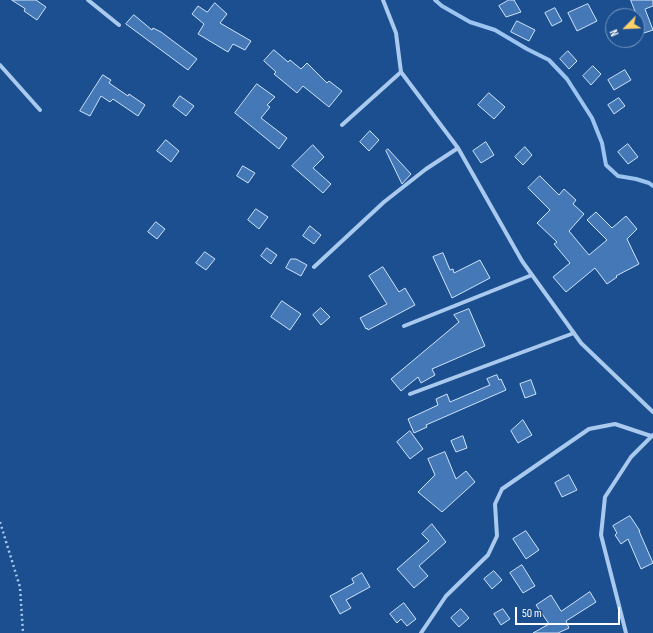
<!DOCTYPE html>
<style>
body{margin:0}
#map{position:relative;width:653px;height:633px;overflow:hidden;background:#1b4f8f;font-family:"Sofia Sans Condensed",sans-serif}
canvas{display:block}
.north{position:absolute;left:605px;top:8px;width:40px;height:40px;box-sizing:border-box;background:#1b4f8f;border:1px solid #7695bc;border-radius:50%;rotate:246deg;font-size:11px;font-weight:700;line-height:16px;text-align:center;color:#fff}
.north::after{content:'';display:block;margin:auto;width:14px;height:18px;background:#ffd166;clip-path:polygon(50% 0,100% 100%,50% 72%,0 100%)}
.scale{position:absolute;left:515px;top:607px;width:105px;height:18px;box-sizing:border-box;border:2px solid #fff;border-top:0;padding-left:5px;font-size:12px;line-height:14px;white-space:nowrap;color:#fff;-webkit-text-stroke:3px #1b4f8f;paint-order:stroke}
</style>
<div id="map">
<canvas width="653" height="633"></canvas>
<div class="north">N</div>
<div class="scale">50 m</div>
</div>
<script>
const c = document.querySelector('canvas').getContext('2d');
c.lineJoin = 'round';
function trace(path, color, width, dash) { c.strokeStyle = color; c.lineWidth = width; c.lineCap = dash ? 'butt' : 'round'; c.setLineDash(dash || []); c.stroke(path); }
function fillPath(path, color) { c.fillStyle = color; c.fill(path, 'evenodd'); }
trace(new Path2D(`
 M 435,0 L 442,6 L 470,22 L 495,30 L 527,49 L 549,60 L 567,79 L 592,118 L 602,143 L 606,165 L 618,176 L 636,179 L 649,183 L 653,186`), '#9cc4f0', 4);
const building = new Path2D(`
 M 12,0 L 36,0 L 46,7 L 37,20 L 24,11 L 25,9 Z
 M 509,0 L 514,0 L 521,12 L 506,17 L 499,6 Z
 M 631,0 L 653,0 L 653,6 L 645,9 L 653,30 L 644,33 Z
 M 215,3 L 227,14 L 220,23 L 251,41 L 245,50 L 233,44 L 228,52 L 198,34 L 204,24 L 192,14 L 198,6 L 207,12 Z
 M 588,4 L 597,21 L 577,31 L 568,13 Z
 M 555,8 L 562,21 L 552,26 L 545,13 Z
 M 134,15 L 152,30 L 153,28 L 161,32 L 197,59 L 188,70 L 126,24 Z
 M 517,21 L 535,30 L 529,41 L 511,32 Z
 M 274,50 L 288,62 L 290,60 L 301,69 L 307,63 L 327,83 L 329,81 L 342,91 L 329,107 L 303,86 L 297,93 L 274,74 L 276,72 L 264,61 Z
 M 568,51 L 577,61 L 569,69 L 560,59 Z
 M 593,66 L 601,74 L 591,85 L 583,76 Z
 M 625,70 L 631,80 L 614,90 L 608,80 Z
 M 103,75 L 111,80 L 109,83 L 128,96 L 129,94 L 145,105 L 138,116 L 113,99 L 110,102 L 101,96 L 90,116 L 80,111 Z
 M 257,84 L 275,97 L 267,105 L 270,107 L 261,118 L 287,138 L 279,149 L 235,113 Z
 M 489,93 L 505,107 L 494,119 L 478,105 Z
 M 180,96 L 194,106 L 186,116 L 173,106 Z
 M 619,98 L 625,106 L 614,114 L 608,105 Z
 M 370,131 L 379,140 L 369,151 L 360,142 Z
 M 166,140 L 179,151 L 171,162 L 157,151 Z
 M 486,142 L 494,155 L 481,163 L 473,151 Z
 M 628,144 L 638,157 L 628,164 L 618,152 Z
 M 313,145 L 324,157 L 313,168 L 331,184 L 323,193 L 292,166 Z
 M 525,147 L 532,155 L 523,165 L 515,157 Z
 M 388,149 L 411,174 L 402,184 L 386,151 Z
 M 243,166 L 255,173 L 248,183 L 237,176 Z
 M 540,176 L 559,195 L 564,189 L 576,200 L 573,204 L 584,214 L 569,231 L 589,255 L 607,240 L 587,220 L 596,212 L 612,228 L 626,216 L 637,229 L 627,239 L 639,264 L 616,276 L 617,277 L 607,284 L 595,268 L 566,292 L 553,277 L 570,263 L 554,244 L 557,242 L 537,223 L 550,210 L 528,188 Z
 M 256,209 L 268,217 L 259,229 L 248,220 Z
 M 156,222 L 165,229 L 157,239 L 148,232 Z
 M 310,226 L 321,235 L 314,244 L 303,236 Z
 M 267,248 L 277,255 L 271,264 L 261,256 Z
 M 205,252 L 215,259 L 206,270 L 196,263 Z
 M 443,253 L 450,270 L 453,269 L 454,273 L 480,260 L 490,278 L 452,298 L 433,257 Z
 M 291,259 L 296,259 L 307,265 L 301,276 L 286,268 Z
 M 383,267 L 399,292 L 405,288 L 415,305 L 368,330 L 367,328 L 366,329 L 360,318 L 387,304 L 369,276 Z
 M 282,301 L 301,314 L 290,330 L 271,317 Z
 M 321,308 L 330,317 L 321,325 L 313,315 Z
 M 469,309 L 485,346 L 432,369 L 435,375 L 421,383 L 418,377 L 401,391 L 391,379 L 459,322 L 454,315 Z
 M 497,375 L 499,380 L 501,379 L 506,390 L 426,425 L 427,427 L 414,433 L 408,419 L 438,405 L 436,399 L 447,394 L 450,402 L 490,385 L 487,379 Z
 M 531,380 L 536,394 L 525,398 L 520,384 Z
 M 523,420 L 532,435 L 518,443 L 511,431 Z
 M 410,431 L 423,449 L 410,459 L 397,442 Z
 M 463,436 L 467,448 L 456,452 L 451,441 Z
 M 445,452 L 456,479 L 466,471 L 475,482 L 442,512 L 418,492 L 435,475 L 428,459 Z
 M 569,475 L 577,490 L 562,497 L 555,483 Z
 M 630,516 L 640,531 L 639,531 L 653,563 L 641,569 L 628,539 L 621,544 L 615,535 L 617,533 L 613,526 Z
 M 432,524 L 446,542 L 419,566 L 428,576 L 414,588 L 397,569 L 429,541 L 422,534 Z
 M 526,531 L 539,550 L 526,559 L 513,539 Z
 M 522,565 L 535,586 L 523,593 L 510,573 Z
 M 494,571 L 502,580 L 492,589 L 484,579 Z
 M 362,573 L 370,587 L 346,600 L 351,608 L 340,614 L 330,596 L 354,583 L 352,579 Z
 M 590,592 L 596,602 L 566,621 L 569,628 L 558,633 L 533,633 L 549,624 L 536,605 L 551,595 L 561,611 Z
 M 404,603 L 416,619 L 407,626 L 401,619 L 397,623 L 390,614 Z
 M 461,609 L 469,618 L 459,627 L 451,618 Z
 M 503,609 L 510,619 L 501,625 L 494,614 Z`);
fillPath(building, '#4478b7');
trace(building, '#cfe3fa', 1);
trace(new Path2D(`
 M 0,522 L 20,587 L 23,633`), '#a9c9ee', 2.5, [2, 3]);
trace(new Path2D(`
 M 88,0 L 119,25
 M 383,0 L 396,33 L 401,72 L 458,148 L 522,261 L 581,343 L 653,412
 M 0,65 L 40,110
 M 342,125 L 401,72
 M 314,267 L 384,202 L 426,169 L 458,148
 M 404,326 L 532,275
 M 410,394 L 574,333
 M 421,633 L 446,596 L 488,555 L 497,536 L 495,504 L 502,489 L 589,429 L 615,424 L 651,436
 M 626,633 L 601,535 L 605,497 L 631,457 L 653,435`), '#a9c9ee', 4);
</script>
